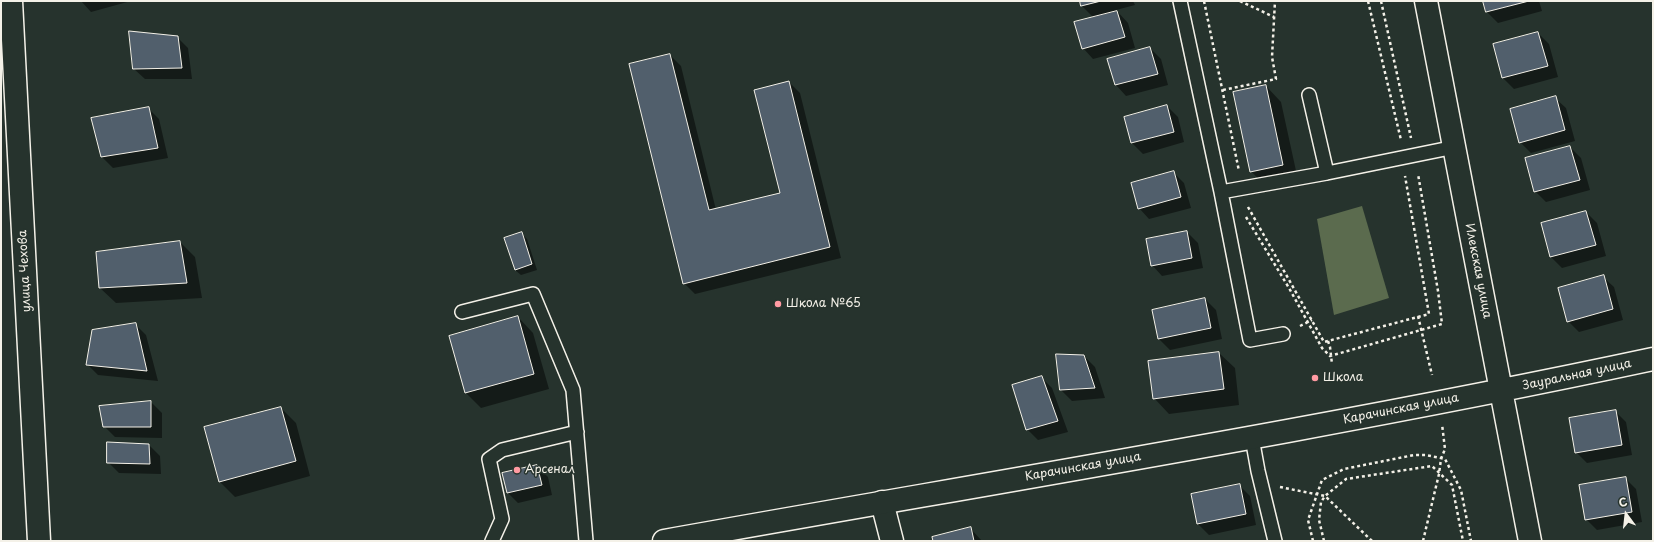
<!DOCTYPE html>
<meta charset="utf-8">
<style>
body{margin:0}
#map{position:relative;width:1654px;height:542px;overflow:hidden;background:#26332d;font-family:"Playpen Sans",sans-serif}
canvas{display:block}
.frame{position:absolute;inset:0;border:2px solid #f4f1e8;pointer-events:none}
.north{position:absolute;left:1606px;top:494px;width:40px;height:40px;-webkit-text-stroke:3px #26332d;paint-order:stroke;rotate:345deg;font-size:11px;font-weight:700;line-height:16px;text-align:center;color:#f4f1e8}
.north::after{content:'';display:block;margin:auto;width:14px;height:18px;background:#f4f1e8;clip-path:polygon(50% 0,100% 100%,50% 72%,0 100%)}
</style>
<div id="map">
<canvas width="1654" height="542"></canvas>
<div class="frame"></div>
<div class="north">С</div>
</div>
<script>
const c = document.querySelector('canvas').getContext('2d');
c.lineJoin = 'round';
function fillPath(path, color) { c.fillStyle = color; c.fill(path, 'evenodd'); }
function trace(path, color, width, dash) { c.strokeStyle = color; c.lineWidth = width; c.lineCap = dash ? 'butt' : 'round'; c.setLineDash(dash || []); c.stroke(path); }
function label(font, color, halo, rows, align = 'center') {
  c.font = font + ' "Playpen Sans",sans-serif'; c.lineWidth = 3; c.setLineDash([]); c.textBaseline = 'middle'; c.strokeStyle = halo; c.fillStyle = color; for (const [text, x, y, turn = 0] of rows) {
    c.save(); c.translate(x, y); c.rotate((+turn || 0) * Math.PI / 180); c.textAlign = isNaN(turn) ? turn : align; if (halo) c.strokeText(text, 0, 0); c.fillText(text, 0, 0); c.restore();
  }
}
fillPath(new Path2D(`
 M 1362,206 L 1389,298 L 1334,315 L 1317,219 Z`), '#5b6b4e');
fillPath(new Path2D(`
 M 81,1 L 131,1 L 91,12 Z
 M 1081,1 L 1133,1 L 1135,5 L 1116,10 L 1128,23 L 1135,48 L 1093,59 L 1083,48 L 1094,18 L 1082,6 Z
 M 1484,1 L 1539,1 L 1542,11 L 1498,23 L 1487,12 Z
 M 1538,33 L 1549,44 L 1558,77 L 1514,89 L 1503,78 Z
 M 177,37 L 188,48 L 192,79 L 145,79 L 134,69 Z
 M 1150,48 L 1161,59 L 1168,85 L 1126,96 L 1116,85 L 1109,59 Z
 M 670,55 L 681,66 L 716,210 L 781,194 L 789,82 L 800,93 L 841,258 L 695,294 L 684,283 Z
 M 1266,86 L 1281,102 L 1298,180 L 1266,187 L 1251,171 Z
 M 1555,98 L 1566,108 L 1575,141 L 1531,153 L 1520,142 Z
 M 1167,106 L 1178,117 L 1184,142 L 1143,154 L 1132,143 Z
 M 148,108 L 159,119 L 168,158 L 113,168 L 102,157 Z
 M 1570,147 L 1581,158 L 1590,190 L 1546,202 L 1535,191 Z
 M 1173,172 L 1184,183 L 1191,208 L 1149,219 L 1139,208 Z
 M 1586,212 L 1597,223 L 1606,256 L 1562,268 L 1551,257 L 1542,224 Z
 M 1187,232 L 1198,243 L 1203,268 L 1162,276 L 1152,265 Z
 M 521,233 L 527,239 L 537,270 L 521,275 L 515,270 Z
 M 180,242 L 195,257 L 202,298 L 116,303 L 100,288 L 97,253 Z
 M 1603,277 L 1614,287 L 1623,320 L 1579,332 L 1568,321 Z
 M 1205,299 L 1216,310 L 1222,339 L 1170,350 L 1159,339 L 1153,310 Z
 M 518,317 L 533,333 L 549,389 L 481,408 L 465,392 Z
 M 135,324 L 146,335 L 158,381 L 98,375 L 87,364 Z
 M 1219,353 L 1235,368 L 1239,405 L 1169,414 L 1154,398 Z
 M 1084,356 L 1095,367 L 1105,398 L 1072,401 L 1061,390 Z
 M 1041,377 L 1052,388 L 1068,432 L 1038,440 L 1027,429 Z
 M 151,402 L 162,413 L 162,438 L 115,437 L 104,426 Z
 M 281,408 L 296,423 L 310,476 L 235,497 L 219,481 Z
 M 1615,411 L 1626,422 L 1632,455 L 1587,463 L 1576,452 Z
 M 149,445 L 160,456 L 161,474 L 119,473 L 108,462 Z
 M 537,466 L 548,477 L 552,495 L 518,503 L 507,492 Z
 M 1625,478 L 1636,489 L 1642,522 L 1597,530 L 1586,519 Z
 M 1239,485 L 1250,496 L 1256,525 L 1209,535 L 1198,524 L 1192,495 Z
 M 970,528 L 982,541 L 934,541 Z`), '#0007');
const building = new Path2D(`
 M 1080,1 L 1101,1 L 1081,6 Z
 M 1483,1 L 1529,1 L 1486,12 Z
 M 1117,11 L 1125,37 L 1082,49 L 1074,22 Z
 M 129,31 L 178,36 L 182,68 L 133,69 Z
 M 1538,32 L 1548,66 L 1502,78 L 1493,44 Z
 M 1150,47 L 1158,74 L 1115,85 L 1107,59 Z
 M 670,54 L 709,210 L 780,193 L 754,90 L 789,81 L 830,247 L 683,284 L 629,64 Z
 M 1266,85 L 1283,165 L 1250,172 L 1233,92 Z
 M 1556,96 L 1565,130 L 1519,143 L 1510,109 Z
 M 1167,105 L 1174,132 L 1131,143 L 1124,117 Z
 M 149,107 L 158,148 L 101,157 L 91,118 Z
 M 1570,146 L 1580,180 L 1534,192 L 1525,158 Z
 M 1174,171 L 1181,197 L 1138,209 L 1131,183 Z
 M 1586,211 L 1596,245 L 1550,257 L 1541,223 Z
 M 1187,231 L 1192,258 L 1151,266 L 1146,239 Z
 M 522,232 L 532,264 L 515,270 L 504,238 Z
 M 180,241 L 187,283 L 99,288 L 96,252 Z
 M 1604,275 L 1613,309 L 1567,322 L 1558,288 Z
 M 1205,298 L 1211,328 L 1158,339 L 1152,310 Z
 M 518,316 L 534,374 L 465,393 L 449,336 Z
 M 136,323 L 147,371 L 86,365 L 92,330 Z
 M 1219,352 L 1224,389 L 1153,399 L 1148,361 Z
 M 1056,354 L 1084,355 L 1095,388 L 1060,390 Z
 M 1042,376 L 1058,421 L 1026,430 L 1012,385 Z
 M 151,401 L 151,427 L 103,427 L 99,406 Z
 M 281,407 L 296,461 L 219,482 L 204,427 Z
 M 1616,410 L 1622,445 L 1575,453 L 1569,418 Z
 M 107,442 L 149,444 L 150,464 L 107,463 Z
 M 537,465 L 542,485 L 507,493 L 502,473 Z
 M 1626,477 L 1632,512 L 1585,520 L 1579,485 Z
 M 1240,484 L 1246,514 L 1197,524 L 1191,494 Z
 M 971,527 L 974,541 L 933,541 L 932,537 Z`);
fillPath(building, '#515f6c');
trace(building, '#f4f1e8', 1);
const lane = new Path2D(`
 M 1180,1 L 1221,192 L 1250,340 L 1283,334
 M 1309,95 L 1327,173
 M 1221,192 L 1327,173 L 1455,147
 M 462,312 L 533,294 L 573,390 L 586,541
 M 1252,438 L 1258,471 L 1275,541
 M 492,541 L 502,519 L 489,459 L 502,450 L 577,432`);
const street = new Path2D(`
 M 11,1 L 39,541
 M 882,502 L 892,541`);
const secondary = new Path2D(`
 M 1426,1 L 1530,541
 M 664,541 C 994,482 1325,429 1653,359`);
trace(lane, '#f4f1e8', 16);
trace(street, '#f4f1e8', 25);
trace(secondary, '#f4f1e8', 25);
trace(new Path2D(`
 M 1204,1 L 1239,171
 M 1240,1 L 1274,17
 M 1368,1 L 1401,140
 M 1381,1 L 1411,138
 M 1223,90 L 1276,79 L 1272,57 L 1275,1
 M 1248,207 L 1324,342 L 1429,314 L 1405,176
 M 1246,217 L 1289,288 L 1322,348 L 1330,356 L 1442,324 L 1438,291 L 1418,174
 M 1418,316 L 1432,375
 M 1300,326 L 1312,320
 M 1328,341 L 1330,347 L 1332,364
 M 1280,487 L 1325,496 L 1372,541
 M 1313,541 L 1308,520 L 1322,480 L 1344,469 L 1414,455 L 1426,455 L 1445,459 L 1461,490 L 1471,541
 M 1324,541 L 1319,520 L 1321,502 L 1325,496 L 1346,479 L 1432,466 L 1452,485 L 1463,541
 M 1423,541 L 1439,474 L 1441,459 L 1445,449 L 1442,424`), '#f4f1e8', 2.5, [3, 3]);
trace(lane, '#26332d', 13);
trace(street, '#26332d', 22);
trace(secondary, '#26332d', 22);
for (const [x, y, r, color] of [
 [778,304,4,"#ff9aa2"],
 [1315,378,4,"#ff9aa2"],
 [517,470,4,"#ff9aa2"]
]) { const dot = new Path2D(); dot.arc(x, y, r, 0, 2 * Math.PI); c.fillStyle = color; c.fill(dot); trace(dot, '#26332d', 1.5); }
label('12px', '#f4f1e8', '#26332d', [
 ["улица Чехова",25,271,-93],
 ["Илекская улица",1478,271,79],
 ["Зауральная улица",1577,375,-12],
 ["Карачинская улица",1401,409,-11],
 ["Карачинская улица",1083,467,-10]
]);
label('12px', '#f4f1e8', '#26332d', [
 ["Школа №65",786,304],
 ["Школа",1323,378],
 ["Арсенал",525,470]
], 'left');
</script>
